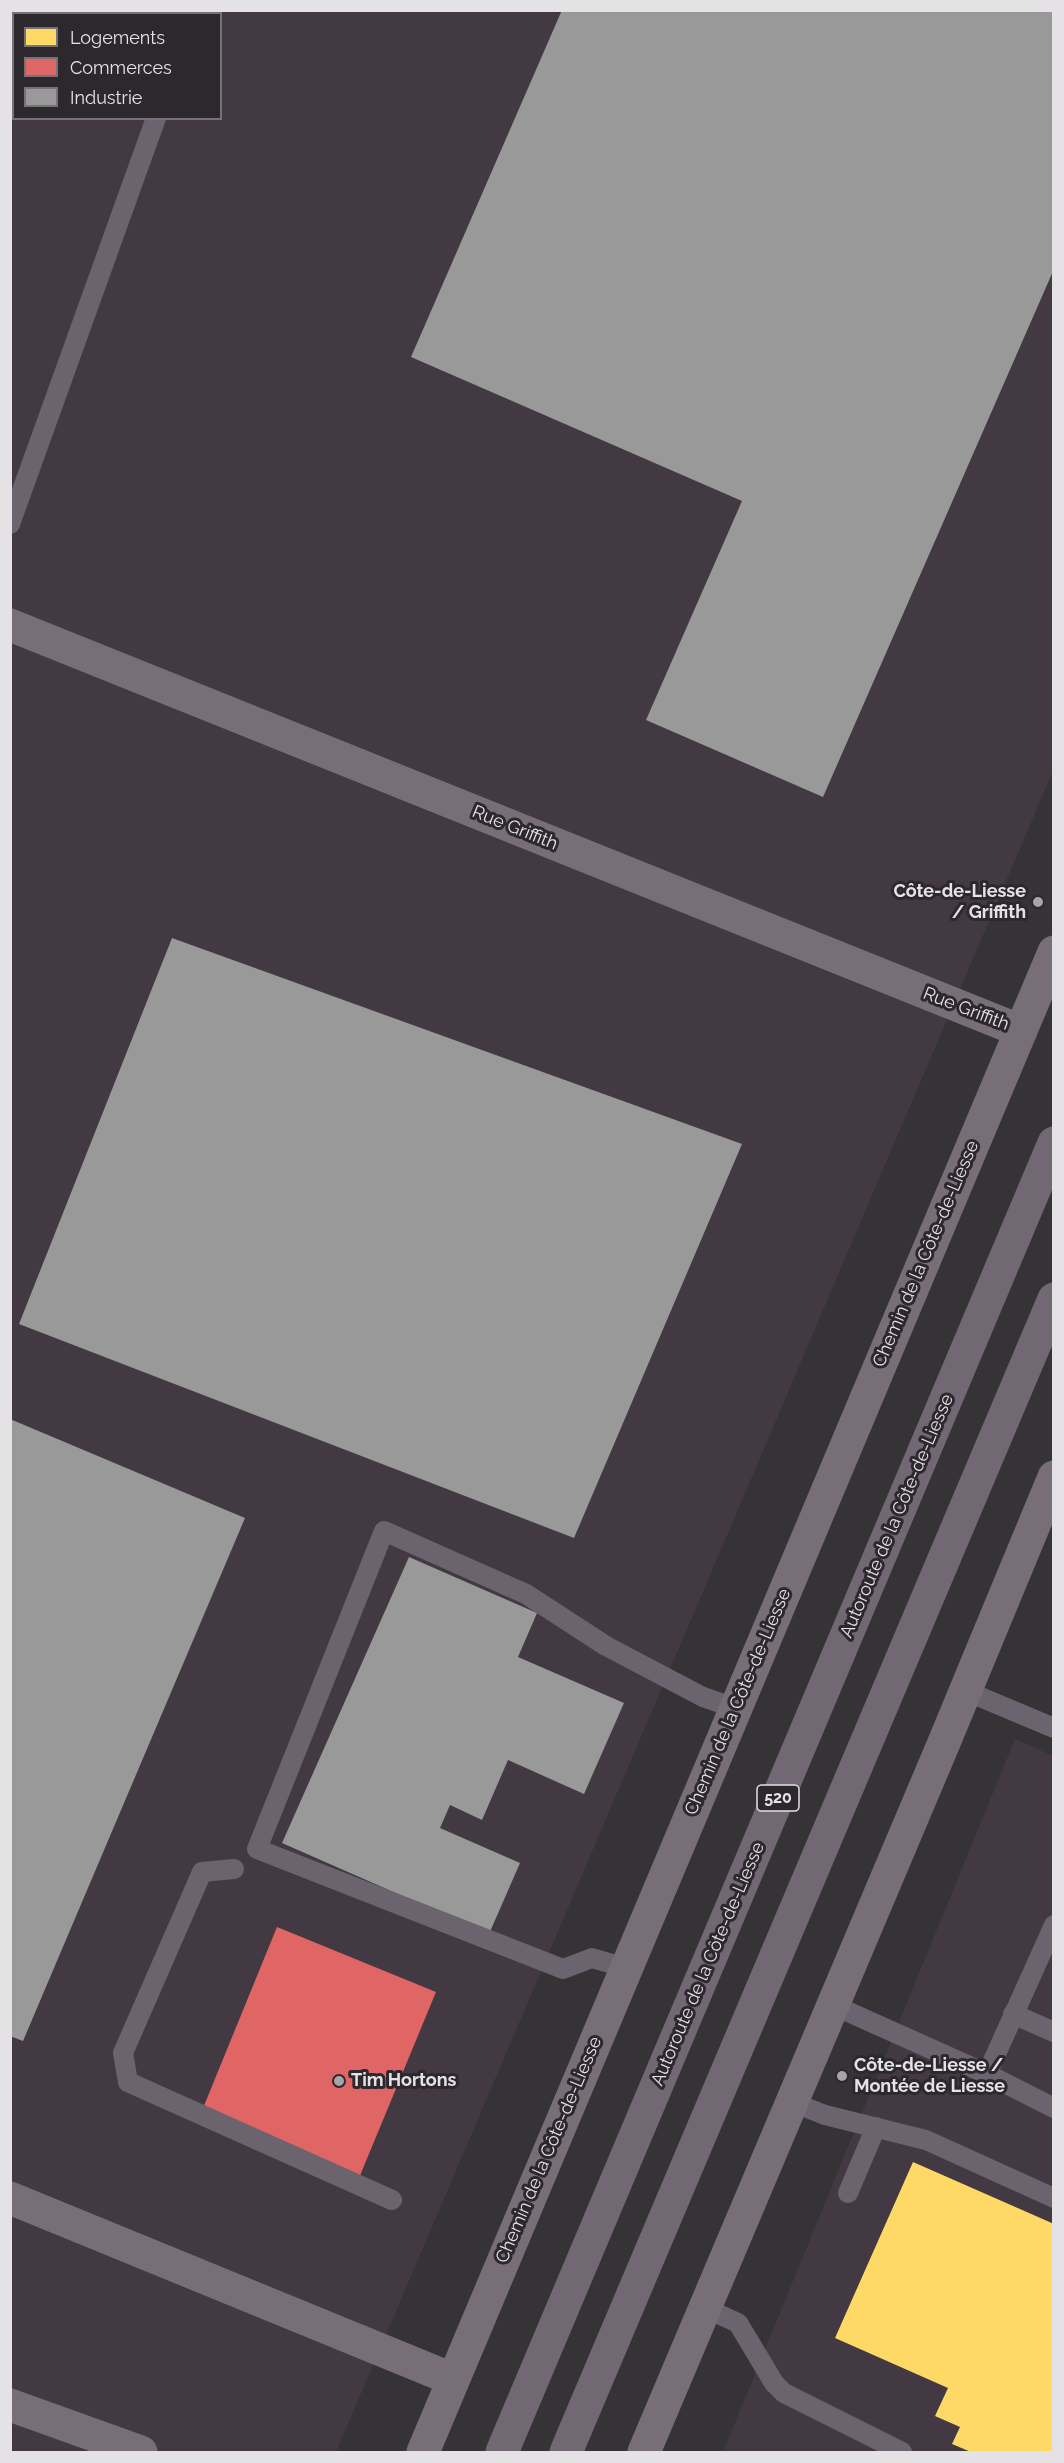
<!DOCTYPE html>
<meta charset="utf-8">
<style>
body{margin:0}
#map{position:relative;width:1064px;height:2463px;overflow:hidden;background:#363337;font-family:Raleway,sans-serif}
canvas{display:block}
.frame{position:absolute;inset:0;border:12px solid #e5e2e5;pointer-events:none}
.legend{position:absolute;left:12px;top:12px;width:210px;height:108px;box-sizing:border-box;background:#2d282e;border:2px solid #777277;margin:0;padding:8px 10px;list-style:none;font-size:18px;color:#e5e2e5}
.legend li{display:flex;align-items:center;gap:12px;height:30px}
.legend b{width:30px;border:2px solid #777277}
</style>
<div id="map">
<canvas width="1064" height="2463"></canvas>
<div class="frame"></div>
<ul class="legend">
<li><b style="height:16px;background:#ffd966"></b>Logements</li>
<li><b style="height:16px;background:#e06666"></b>Commerces</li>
<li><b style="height:16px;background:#999"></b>Industrie</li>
</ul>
</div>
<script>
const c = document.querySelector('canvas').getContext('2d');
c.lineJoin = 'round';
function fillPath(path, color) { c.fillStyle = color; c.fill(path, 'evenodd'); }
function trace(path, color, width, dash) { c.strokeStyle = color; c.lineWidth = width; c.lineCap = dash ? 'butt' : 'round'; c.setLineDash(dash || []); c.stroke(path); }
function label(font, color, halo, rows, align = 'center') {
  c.font = font + ' Raleway,sans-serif'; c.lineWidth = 6; c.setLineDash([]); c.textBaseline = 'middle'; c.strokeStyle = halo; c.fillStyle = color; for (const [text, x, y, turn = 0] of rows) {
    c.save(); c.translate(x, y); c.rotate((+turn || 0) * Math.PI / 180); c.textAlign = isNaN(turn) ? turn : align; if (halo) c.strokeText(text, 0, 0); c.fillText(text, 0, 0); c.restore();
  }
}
fillPath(new Path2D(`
 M 11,11 L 1053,11 L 1053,771 L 336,2452 L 11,2452 ZM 14,14 L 220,14 L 220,118 L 14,118 Z
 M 1015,1739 L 1053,1756 L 1053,2452 L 723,2452 Z`), '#423943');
fillPath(new Path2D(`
 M 913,2162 L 1054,2224 L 1054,2452 L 971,2452 L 952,2444 L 960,2427 L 935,2416 L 948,2388 L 835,2338 Z`), '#ffd966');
fillPath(new Path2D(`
 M 277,1927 L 436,1992 L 359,2178 L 201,2113 Z`), '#e06666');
fillPath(new Path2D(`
 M 10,10 L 56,10 L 54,14 L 14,14 L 14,111 L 11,118 Z
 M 562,10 L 1054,10 L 1054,269 L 823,797 L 646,720 L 742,501 L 411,357 Z
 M 172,938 L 742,1144 L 574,1538 L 19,1324 Z
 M 10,1419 L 245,1518 L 23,2041 L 10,2036 Z
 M 409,1557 L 537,1613 L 518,1657 L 624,1703 L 584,1794 L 508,1760 L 482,1820 L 450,1805 L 440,1828 L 520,1863 L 489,1934 L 282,1843 Z`), '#999');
trace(new Path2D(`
 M 194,14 L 195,10
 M 10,524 L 156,118
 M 966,1691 L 1054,1728
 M 234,1869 L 202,1872 L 123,2053 L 128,2082 L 392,2200
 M 626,1968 L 592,1958 L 563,1969 L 257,1849 L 384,1531 L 526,1594 L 606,1646 L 703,1697 L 735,1708
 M 833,2005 L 987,2074 L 1054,2108
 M 1013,2014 L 1054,2032
 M 987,2074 L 1054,1925
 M 792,2102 L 825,2115 L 926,2140 L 1054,2198
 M 848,2193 L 876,2127
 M 705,2308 L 738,2323 L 774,2383 L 784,2393 L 902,2452`), '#6b636d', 20);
trace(new Path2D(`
 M 10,625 L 1021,1031
 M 10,2198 L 452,2379
 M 10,2405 L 141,2452
 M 423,2452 L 1054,952
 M 644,2452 L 943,1745 L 1054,1477`), '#776e78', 33);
trace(new Path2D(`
 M 502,2452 L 1054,1143
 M 566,2452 L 1054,1299`), '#726873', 33);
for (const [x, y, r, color] of [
 [1038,902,6,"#a8a5a8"],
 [842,2076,6,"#a8a5a8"],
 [339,2081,6,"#a8a5a8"]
]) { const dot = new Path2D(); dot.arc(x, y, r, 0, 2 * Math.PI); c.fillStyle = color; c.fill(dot); trace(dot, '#2d282e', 2); }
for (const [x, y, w] of [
 [778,1798,42]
]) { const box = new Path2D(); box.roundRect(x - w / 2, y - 13, w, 26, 4.5); c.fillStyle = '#2d282e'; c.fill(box); trace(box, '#e5e2e5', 1.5); }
label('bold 16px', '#e5e2e5', null, [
 ["520",778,1798]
]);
label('18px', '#e5e2e5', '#2d282e', [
 ["Rue Griffith",515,828,22],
 ["Rue Griffith",966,1009,21],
 ["Chemin de la Côte-de-Liesse",926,1254,-67],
 ["Autoroute de la Côte-de-Liesse",897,1516,-67],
 ["Chemin de la Côte-de-Liesse",738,1702,-67],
 ["Autoroute de la Côte-de-Liesse",708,1964,-67],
 ["Chemin de la Côte-de-Liesse",549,2150,-67]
]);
label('bold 18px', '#e5e2e5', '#2d282e', [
 ["Côte-de-Liesse",1026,892,"right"],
 ["/ Griffith",1026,913,"right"],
 ["Côte-de-Liesse /",854,2066],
 ["Montée de Liesse",854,2087],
 ["Tim Hortons",351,2081]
], 'left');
</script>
